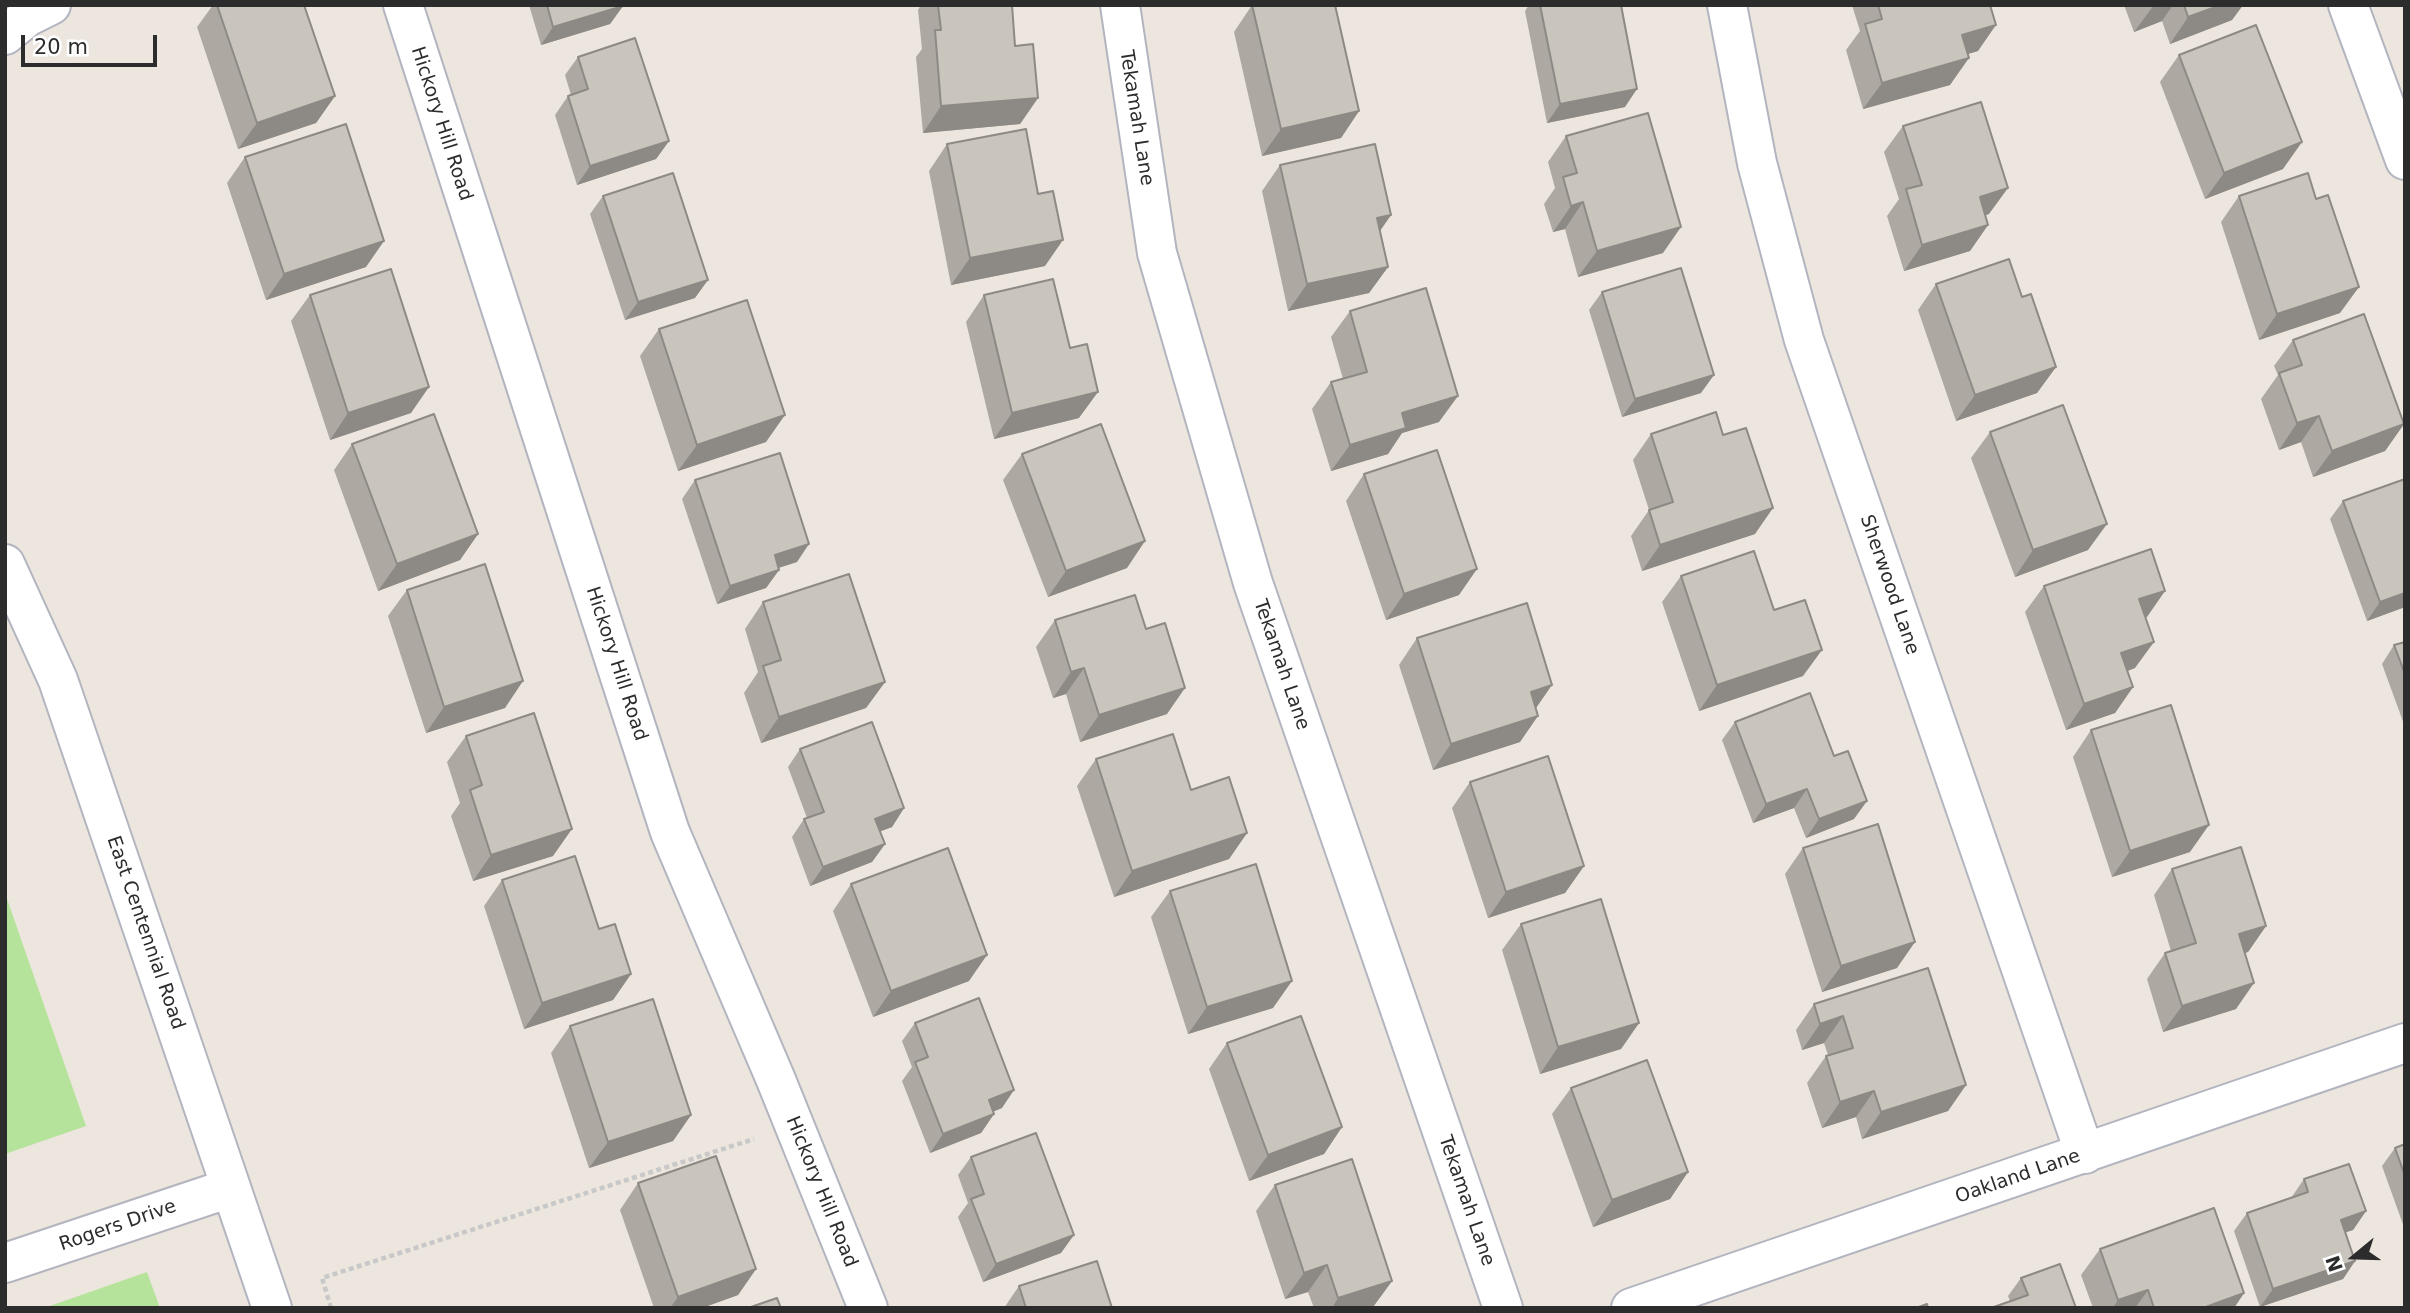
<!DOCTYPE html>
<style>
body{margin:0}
#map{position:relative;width:2410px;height:1313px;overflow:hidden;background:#ede6de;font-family:"DejaVu Sans",sans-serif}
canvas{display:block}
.frame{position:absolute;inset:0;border:7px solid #2c2c2c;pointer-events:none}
.north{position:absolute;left:2319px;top:1222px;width:70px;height:70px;-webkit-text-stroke:5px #fff;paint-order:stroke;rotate:251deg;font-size:19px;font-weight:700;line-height:28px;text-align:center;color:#2c2c2c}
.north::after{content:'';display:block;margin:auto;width:24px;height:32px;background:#2c2c2c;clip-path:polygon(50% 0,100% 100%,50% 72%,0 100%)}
.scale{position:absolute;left:21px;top:35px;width:136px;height:32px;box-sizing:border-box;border:4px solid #2c2c2c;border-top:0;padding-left:9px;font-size:21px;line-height:24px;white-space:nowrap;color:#2c2c2c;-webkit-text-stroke:5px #fff;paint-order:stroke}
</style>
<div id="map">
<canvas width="2410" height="1313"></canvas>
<div class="frame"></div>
<div class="north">N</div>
<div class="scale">20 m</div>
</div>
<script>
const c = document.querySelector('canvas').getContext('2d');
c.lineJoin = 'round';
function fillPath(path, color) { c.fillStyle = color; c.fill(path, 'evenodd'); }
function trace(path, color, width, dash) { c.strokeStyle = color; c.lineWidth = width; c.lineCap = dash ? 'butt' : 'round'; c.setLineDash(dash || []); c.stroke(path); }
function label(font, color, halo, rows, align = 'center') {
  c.font = font + ' "DejaVu Sans",sans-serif'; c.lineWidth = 5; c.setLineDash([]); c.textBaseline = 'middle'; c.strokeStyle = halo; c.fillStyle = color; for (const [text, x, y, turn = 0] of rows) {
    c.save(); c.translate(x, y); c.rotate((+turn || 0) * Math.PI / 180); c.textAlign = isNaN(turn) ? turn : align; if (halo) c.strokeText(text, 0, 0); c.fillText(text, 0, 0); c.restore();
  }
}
fillPath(new Path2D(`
 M 5,893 L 86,1126 L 5,1154 Z
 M 147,1272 L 160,1308 L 44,1308 Z`), '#b6e39b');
const minor = new Path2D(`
 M 403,5 L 670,832 L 776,1080 L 868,1308
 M 1120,5 L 1157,253 L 1253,583 L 1503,1308
 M 1727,5 L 1757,163 L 1804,340 L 2085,1154
 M 2348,5 L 2405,160
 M 5,35 L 27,17 L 51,5
 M 5,564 L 58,680 L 272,1308
 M 5,1263 L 230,1188
 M 1631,1308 L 2405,1043`);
trace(minor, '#b2b5bf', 42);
trace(new Path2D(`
 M 331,1308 L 322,1278 L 754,1139`), '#c8c8c8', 4.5, [5, 3.5]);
trace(minor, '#fff', 38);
fillPath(new Path2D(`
 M 213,5 L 304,5 L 335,96 L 316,123 L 238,149 L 197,27 Z
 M 529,5 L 622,5 L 623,6 L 610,24 L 541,45 Z
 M 921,5 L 1012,5 L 1015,46 L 1038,98 L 1020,124 L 923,133 L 916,57 L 922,49 L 918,10 Z
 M 1252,5 L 1359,111 L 1341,138 L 1262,156 L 1234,32 Z
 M 1529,5 L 1621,5 L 1625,107 L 1547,123 L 1525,11 Z
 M 1852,5 L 1990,5 L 1978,51 L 1968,54 L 1950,85 L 1863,109 L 1846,50 L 1860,31 Z
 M 2124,5 L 2243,5 L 2232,20 L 2170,44 L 2162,21 L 2134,32 Z
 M 2179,55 L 2283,169 L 2205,199 L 2160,82 Z
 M 578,57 L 669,141 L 656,159 L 577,185 L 555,115 L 568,96 L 571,95 L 565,75 Z
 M 1903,126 L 1989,214 L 1985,215 L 1988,225 L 1970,251 L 1904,271 L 1887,216 L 1899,199 L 1884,152 Z
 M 1566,136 L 1663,253 L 1578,277 L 1565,229 L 1553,232 L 1544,204 L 1555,188 L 1548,162 Z
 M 947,144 L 1045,266 L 951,285 L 929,171 Z
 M 245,157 L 366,267 L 266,300 L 227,183 Z
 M 1280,165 L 1391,215 L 1380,231 L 1388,267 L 1369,293 L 1288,311 L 1262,191 Z
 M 603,196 L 695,298 L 625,320 L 590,214 Z
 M 2239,196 L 2340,313 L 2259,340 L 2221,222 Z
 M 1936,284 L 2022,297 L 2056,367 L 2037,393 L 1956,421 L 1918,310 Z
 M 1602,292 L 1701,393 L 1622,417 L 1589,310 Z
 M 310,295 L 411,413 L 330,440 L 291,321 Z
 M 984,295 L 1079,418 L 994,439 L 966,322 Z
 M 1350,311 L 1439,422 L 1402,433 L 1388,454 L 1331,471 L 1312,409 L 1331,382 L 1343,379 L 1331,337 Z
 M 659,329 L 766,442 L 678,471 L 640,356 Z
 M 2293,340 L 2404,424 L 2385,451 L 2313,477 L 2301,442 L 2279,450 L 2261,399 L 2278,375 L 2274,366 Z
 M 1990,432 L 2088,550 L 2015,577 L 1971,458 Z
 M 1651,434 L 1755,534 L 1642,571 L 1631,536 L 1649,510 L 1633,460 Z
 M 352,444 L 478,534 L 460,560 L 378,591 L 334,470 Z
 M 1022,454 L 1127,568 L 1048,597 L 1003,480 Z
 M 1364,474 L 1459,595 L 1386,620 L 1346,501 Z
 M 2405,479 L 2405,607 L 2367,621 L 2330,519 L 2343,501 Z
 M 695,480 L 797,562 L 778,568 L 779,570 L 766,588 L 717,604 L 682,499 Z
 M 1681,576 L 1774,610 L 1803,676 L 1699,711 L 1662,602 Z
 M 2044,586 L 2147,617 L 2145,617 L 2135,668 L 2128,671 L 2133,687 L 2115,713 L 2066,730 L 2025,612 Z
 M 407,590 L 505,708 L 426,733 L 388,616 Z
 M 763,602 L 885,682 L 866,708 L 761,743 L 744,693 L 758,672 L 745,629 Z
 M 1055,620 L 1167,714 L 1080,742 L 1066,694 L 1053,698 L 1036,647 Z
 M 1417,638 L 1536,708 L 1520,742 L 1433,770 L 1399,665 Z
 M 2405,642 L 2405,727 L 2382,664 L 2394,645 Z
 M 1735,722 L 1854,819 L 1806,838 L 1794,808 L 1753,823 L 1722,740 Z
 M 2091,730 L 2190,852 L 2112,877 L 2073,757 Z
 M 466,736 L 553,856 L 473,881 L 451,816 L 460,803 L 447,762 Z
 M 800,749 L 904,808 L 892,827 L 880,831 L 885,844 L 872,862 L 810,886 L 792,837 L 804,819 L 807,818 L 788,767 Z
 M 1096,759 L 1191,790 L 1247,833 L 1229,859 L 1114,897 L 1077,786 Z
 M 1470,782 L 1584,866 L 1565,893 L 1488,918 L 1452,808 Z
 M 1803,848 L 1897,968 L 1822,992 L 1785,874 Z
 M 2172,869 L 2266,926 L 2248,952 L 2245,953 L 2236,1009 L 2163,1032 L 2147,979 L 2165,953 L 2171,951 L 2154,895 Z
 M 502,880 L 599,929 L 631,974 L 613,1000 L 524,1029 L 484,906 Z
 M 851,884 L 969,981 L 873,1017 L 833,911 Z
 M 1170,891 L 1273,1008 L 1188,1034 L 1151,917 Z
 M 1521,924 L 1639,1023 L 1621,1049 L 1540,1074 L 1502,950 Z
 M 1928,968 L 1966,1085 L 1948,1111 L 1862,1139 L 1856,1117 L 1822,1128 L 1807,1083 L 1826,1056 L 1828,1055 L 1824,1043 L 1802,1050 L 1796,1030 L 1814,1004 Z
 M 915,1023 L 1002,1108 L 993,1112 L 994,1114 L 981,1133 L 930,1153 L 902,1081 L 912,1067 L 902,1041 Z
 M 570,1026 L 691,1115 L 673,1141 L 589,1168 L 551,1053 Z
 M 1227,1043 L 1342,1127 L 1324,1154 L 1249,1181 L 1209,1069 Z
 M 1571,1088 L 1688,1172 L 1670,1199 L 1593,1227 L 1552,1114 Z
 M 2405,1144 L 2405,1230 L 2382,1166 L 2395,1148 Z
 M 971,1157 L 1061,1253 L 983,1282 L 958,1217 L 968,1203 L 958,1175 Z
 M 2304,1179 L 2366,1211 L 2353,1230 L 2346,1232 L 2355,1261 L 2343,1279 L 2260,1307 L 2234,1231 L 2247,1213 L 2291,1198 Z
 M 638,1183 L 756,1269 L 738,1295 L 702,1308 L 654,1308 L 620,1210 Z
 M 1275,1185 L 1392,1281 L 1373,1307 L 1314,1308 L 1308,1292 L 1285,1299 L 1256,1211 Z
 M 2100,1249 L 2244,1293 L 2234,1308 L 2093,1308 L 2081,1275 Z
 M 2021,1278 L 2076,1308 L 2010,1301 L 2008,1296 Z
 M 1019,1286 L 1112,1308 L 1004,1308 Z`), '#ada9a2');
fillPath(new Path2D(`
 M 2154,5 L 2173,5 L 2162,21 L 2134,32 Z
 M 2221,5 L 2243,5 L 2232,20 L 2170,44 L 2188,17 Z
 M 623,6 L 610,24 L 541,45 L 553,27 Z
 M 1996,25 L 1978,51 L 1943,61 L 1962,35 Z
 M 1969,58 L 1950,85 L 1863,109 L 1882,83 Z
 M 1637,89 L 1625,107 L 1547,123 L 1560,104 Z
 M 335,96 L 316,123 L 238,149 L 257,123 Z
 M 1038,98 L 1020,124 L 923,133 L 941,106 Z
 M 1359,111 L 1341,138 L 1262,156 L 1281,129 Z
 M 669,141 L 656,159 L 577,185 L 590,166 Z
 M 2302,142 L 2283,169 L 2205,199 L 2224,173 Z
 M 2008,188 L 1989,214 L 1961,223 L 1980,197 Z
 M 1583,202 L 1565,229 L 1553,232 L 1571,206 Z
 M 1391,215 L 1372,242 L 1377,218 Z
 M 1988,225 L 1970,251 L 1904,271 L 1922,245 Z
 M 1681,227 L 1663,253 L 1578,277 L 1597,251 Z
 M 1063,240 L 1045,266 L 951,285 L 970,258 Z
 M 384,241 L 366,267 L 266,300 L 284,274 Z
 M 1388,267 L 1369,293 L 1288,311 L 1307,284 Z
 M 708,280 L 695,298 L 625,320 L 638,302 Z
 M 2359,287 L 2340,313 L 2259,340 L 2277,314 Z
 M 2056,367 L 2037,393 L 1956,421 L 1975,395 Z
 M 1714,375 L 1701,393 L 1622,417 L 1635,399 Z
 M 429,387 L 411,413 L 330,440 L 348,413 Z
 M 1098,392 L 1079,418 L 994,439 L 1012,413 Z
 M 1458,396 L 1439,422 L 1402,433 L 1388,454 L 1331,471 L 1350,445 L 1402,413 Z
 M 785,415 L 766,442 L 678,471 L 697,445 Z
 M 2319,416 L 2301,442 L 2279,450 L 2297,423 Z
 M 2404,424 L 2385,451 L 2313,477 L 2332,451 Z
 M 1773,508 L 1755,534 L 1642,571 L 1660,545 Z
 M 2107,524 L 2088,550 L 2015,577 L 2033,550 Z
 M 478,534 L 460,560 L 378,591 L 397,564 Z
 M 1145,541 L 1127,568 L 1048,597 L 1066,571 Z
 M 809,544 L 797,562 L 762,573 L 775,555 Z
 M 1477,569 L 1459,595 L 1386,620 L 1404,594 Z
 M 779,570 L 766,588 L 717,604 L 730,586 Z
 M 2165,591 L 2147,617 L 2121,626 L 2139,599 Z
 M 2405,593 L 2405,607 L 2367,621 L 2380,602 Z
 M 2154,642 L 2135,668 L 2103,679 L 2121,653 Z
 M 1822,650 L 1803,676 L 1699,711 L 1717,685 Z
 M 1084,668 L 1066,694 L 1053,698 L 1071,672 Z
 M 523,681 L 505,708 L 426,733 L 444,707 Z
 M 885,682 L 866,708 L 761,743 L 779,717 Z
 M 1552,685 L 1534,711 L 1531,692 Z
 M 2133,687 L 2115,713 L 2066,730 L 2084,704 Z
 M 1185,688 L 1167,714 L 1080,742 L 1099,715 Z
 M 1538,716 L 1520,742 L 1433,770 L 1451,744 Z
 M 1807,789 L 1794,808 L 1753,823 L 1766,804 Z
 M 1867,801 L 1854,819 L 1806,838 L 1819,819 Z
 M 904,808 L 892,827 L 863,838 L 875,819 Z
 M 2209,825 L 2190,852 L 2112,877 L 2130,851 Z
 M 572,829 L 553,856 L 473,881 L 491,855 Z
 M 1247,833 L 1229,859 L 1114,897 L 1132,871 Z
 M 885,844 L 872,862 L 810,886 L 823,867 Z
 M 1584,866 L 1565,893 L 1488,918 L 1506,892 Z
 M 2266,926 L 2248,952 L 2221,960 L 2239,934 Z
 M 1915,942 L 1897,968 L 1822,992 L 1841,966 Z
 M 987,955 L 969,981 L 873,1017 L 891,991 Z
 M 631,974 L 613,1000 L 524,1029 L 542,1003 Z
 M 1292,981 L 1273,1008 L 1188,1034 L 1207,1007 Z
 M 2254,983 L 2236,1009 L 2163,1032 L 2182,1006 Z
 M 1843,1016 L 1824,1043 L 1802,1050 L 1820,1024 Z
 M 1639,1023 L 1621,1049 L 1540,1074 L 1558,1047 Z
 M 1966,1085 L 1948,1111 L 1862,1139 L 1881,1112 Z
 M 1014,1090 L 1002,1108 L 976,1118 L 989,1100 Z
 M 1874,1091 L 1856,1117 L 1822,1128 L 1840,1102 Z
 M 994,1114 L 981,1133 L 930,1153 L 943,1134 Z
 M 691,1115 L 673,1141 L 589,1168 L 608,1142 Z
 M 1342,1127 L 1324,1154 L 1249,1181 L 1268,1155 Z
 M 1688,1172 L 1670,1199 L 1593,1227 L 1612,1200 Z
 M 2366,1211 L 2353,1230 L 2328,1238 L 2341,1220 Z
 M 1074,1235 L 1061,1253 L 983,1282 L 996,1264 Z
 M 2355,1261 L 2343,1279 L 2260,1307 L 2273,1289 Z
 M 1327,1265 L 1308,1292 L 1285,1299 L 1304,1273 Z
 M 756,1269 L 738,1295 L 702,1308 L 670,1308 L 678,1297 Z
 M 1392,1281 L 1373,1307 L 1332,1308 L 1338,1298 Z
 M 2148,1290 L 2135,1308 L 2113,1308 L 2118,1300 Z
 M 2244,1293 L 2234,1308 L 2203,1308 Z`), '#8d8984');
const building = new Path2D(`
 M 217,5 L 304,5 L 335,96 L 257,123 Z
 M 547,5 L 622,5 L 623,6 L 553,27 Z
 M 938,5 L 1012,5 L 1015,46 L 1033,44 L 1038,98 L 941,106 L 935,30 L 941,30 Z
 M 1252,5 L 1335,5 L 1359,111 L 1281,129 Z
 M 1540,5 L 1621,5 L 1637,89 L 1560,104 Z
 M 1878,5 L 1990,5 L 1996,25 L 1962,35 L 1969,58 L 1882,83 L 1865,24 L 1882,19 Z
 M 2184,5 L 2221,5 L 2188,17 Z
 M 2256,25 L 2302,142 L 2224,173 L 2179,55 Z
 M 635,38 L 669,141 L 590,166 L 568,96 L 588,89 L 578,57 Z
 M 1981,102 L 2008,188 L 1980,197 L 1988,225 L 1922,245 L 1906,189 L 1922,185 L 1903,126 Z
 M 1648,113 L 1681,227 L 1597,251 L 1583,202 L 1571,206 L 1563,177 L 1577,173 L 1566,136 Z
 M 346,124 L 384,241 L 284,274 L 245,157 Z
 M 1026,129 L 1038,194 L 1053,191 L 1063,240 L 970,258 L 947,144 Z
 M 1375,144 L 1391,215 L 1377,218 L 1388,267 L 1307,284 L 1280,165 Z
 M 673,173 L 708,280 L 638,302 L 603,196 Z
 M 2308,173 L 2316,199 L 2328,195 L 2359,287 L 2277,314 L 2239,196 Z
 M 2009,259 L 2022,297 L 2031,294 L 2056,367 L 1975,395 L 1936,284 Z
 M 1681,268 L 1714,375 L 1635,399 L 1602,292 Z
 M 391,269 L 429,387 L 348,413 L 310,295 Z
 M 1053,279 L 1070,348 L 1087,344 L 1098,392 L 1012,413 L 984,295 Z
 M 1426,288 L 1458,396 L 1402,413 L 1406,428 L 1350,445 L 1331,382 L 1367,372 L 1350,311 Z
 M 747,300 L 785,415 L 697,445 L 659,329 Z
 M 2364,314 L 2404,424 L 2332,451 L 2319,416 L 2297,423 L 2279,373 L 2302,365 L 2293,340 Z
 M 2063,405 L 2107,524 L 2033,550 L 1990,432 Z
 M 1716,412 L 1723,435 L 1746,428 L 1773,508 L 1660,545 L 1649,510 L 1673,502 L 1651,434 Z
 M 434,414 L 478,534 L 397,564 L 352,444 Z
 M 1101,424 L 1145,541 L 1066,571 L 1022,454 Z
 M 1437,450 L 1477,569 L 1404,594 L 1364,474 Z
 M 780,453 L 809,544 L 775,555 L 779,570 L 730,586 L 695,480 Z
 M 2405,479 L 2405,593 L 2380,602 L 2343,501 Z
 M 2151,549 L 2165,591 L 2139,599 L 2154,642 L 2121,653 L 2133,687 L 2084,704 L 2044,586 Z
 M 1754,551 L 1774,610 L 1805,600 L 1822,650 L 1717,685 L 1681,576 Z
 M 485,564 L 523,681 L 444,707 L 407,590 Z
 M 849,574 L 885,682 L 779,717 L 763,666 L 781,660 L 763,602 Z
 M 1135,595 L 1146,629 L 1165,623 L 1185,688 L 1099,715 L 1084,668 L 1071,672 L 1055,620 Z
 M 1527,603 L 1552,685 L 1531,692 L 1538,716 L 1451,744 L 1417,638 Z
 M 2405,642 L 2405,674 L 2394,645 Z
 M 1810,693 L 1834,756 L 1848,751 L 1867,801 L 1819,819 L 1807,789 L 1766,804 L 1735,722 Z
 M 2171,705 L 2209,825 L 2130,851 L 2091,730 Z
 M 534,713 L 572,829 L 491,855 L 470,790 L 482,785 L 466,736 Z
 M 872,722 L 904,808 L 875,819 L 885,844 L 823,867 L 804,819 L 824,812 L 800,749 Z
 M 1173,734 L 1191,790 L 1229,777 L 1247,833 L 1132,871 L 1096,759 Z
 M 1548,756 L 1584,866 L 1506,892 L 1470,782 Z
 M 1878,824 L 1915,942 L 1841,966 L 1803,848 Z
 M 2241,847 L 2266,926 L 2239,934 L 2254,983 L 2182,1006 L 2165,953 L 2196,943 L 2172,869 Z
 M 948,848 L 987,955 L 891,991 L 851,884 Z
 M 575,856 L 599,929 L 615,924 L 631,974 L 542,1003 L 502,880 Z
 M 1256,864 L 1292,981 L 1207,1007 L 1170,891 Z
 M 1601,899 L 1639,1023 L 1558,1047 L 1521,924 Z
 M 1928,968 L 1966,1085 L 1881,1112 L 1874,1091 L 1840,1102 L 1826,1056 L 1853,1048 L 1843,1016 L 1820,1024 L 1814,1004 Z
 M 979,998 L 1014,1090 L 989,1100 L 994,1114 L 943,1134 L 915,1062 L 928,1057 L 915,1023 Z
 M 653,999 L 691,1115 L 608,1142 L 570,1026 Z
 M 1301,1016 L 1342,1127 L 1268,1155 L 1227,1043 Z
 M 1647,1060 L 1688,1172 L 1612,1200 L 1571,1088 Z
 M 1036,1133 L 1074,1235 L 996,1264 L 971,1199 L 984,1194 L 971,1157 Z
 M 2405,1144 L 2405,1176 L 2395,1148 Z
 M 716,1156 L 756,1269 L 678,1297 L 638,1183 Z
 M 1352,1159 L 1392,1281 L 1338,1298 L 1327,1265 L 1304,1273 L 1275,1185 Z
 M 2349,1164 L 2366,1211 L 2341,1220 L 2355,1261 L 2273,1289 L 2247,1213 L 2308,1192 L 2304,1179 Z
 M 2214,1208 L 2244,1293 L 2203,1308 L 2154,1308 L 2148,1290 L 2118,1300 L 2100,1249 Z
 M 1097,1261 L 1112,1308 L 1026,1308 L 1019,1286 Z
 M 2060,1264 L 2076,1308 L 1991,1308 L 2028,1295 L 2021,1278 Z
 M 777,1298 L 781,1308 L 748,1308 Z
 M 1927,1304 L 1928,1308 L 1916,1308 Z`);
fillPath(building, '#c9c4bc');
trace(building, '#8d8984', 2);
label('19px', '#2c2c2c', '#fff', [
 ["Tekamah Lane",1136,118,81],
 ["Hickory Hill Road",441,124,72],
 ["Sherwood Lane",1889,585,71],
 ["Hickory Hill Road",616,664,72],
 ["Tekamah Lane",1281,665,71],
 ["East Centennial Road",145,933,71],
 ["Oakland Lane",2018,1177,-19],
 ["Hickory Hill Road",821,1192,68],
 ["Tekamah Lane",1466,1201,71],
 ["Rogers Drive",118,1226,-19]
]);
</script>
